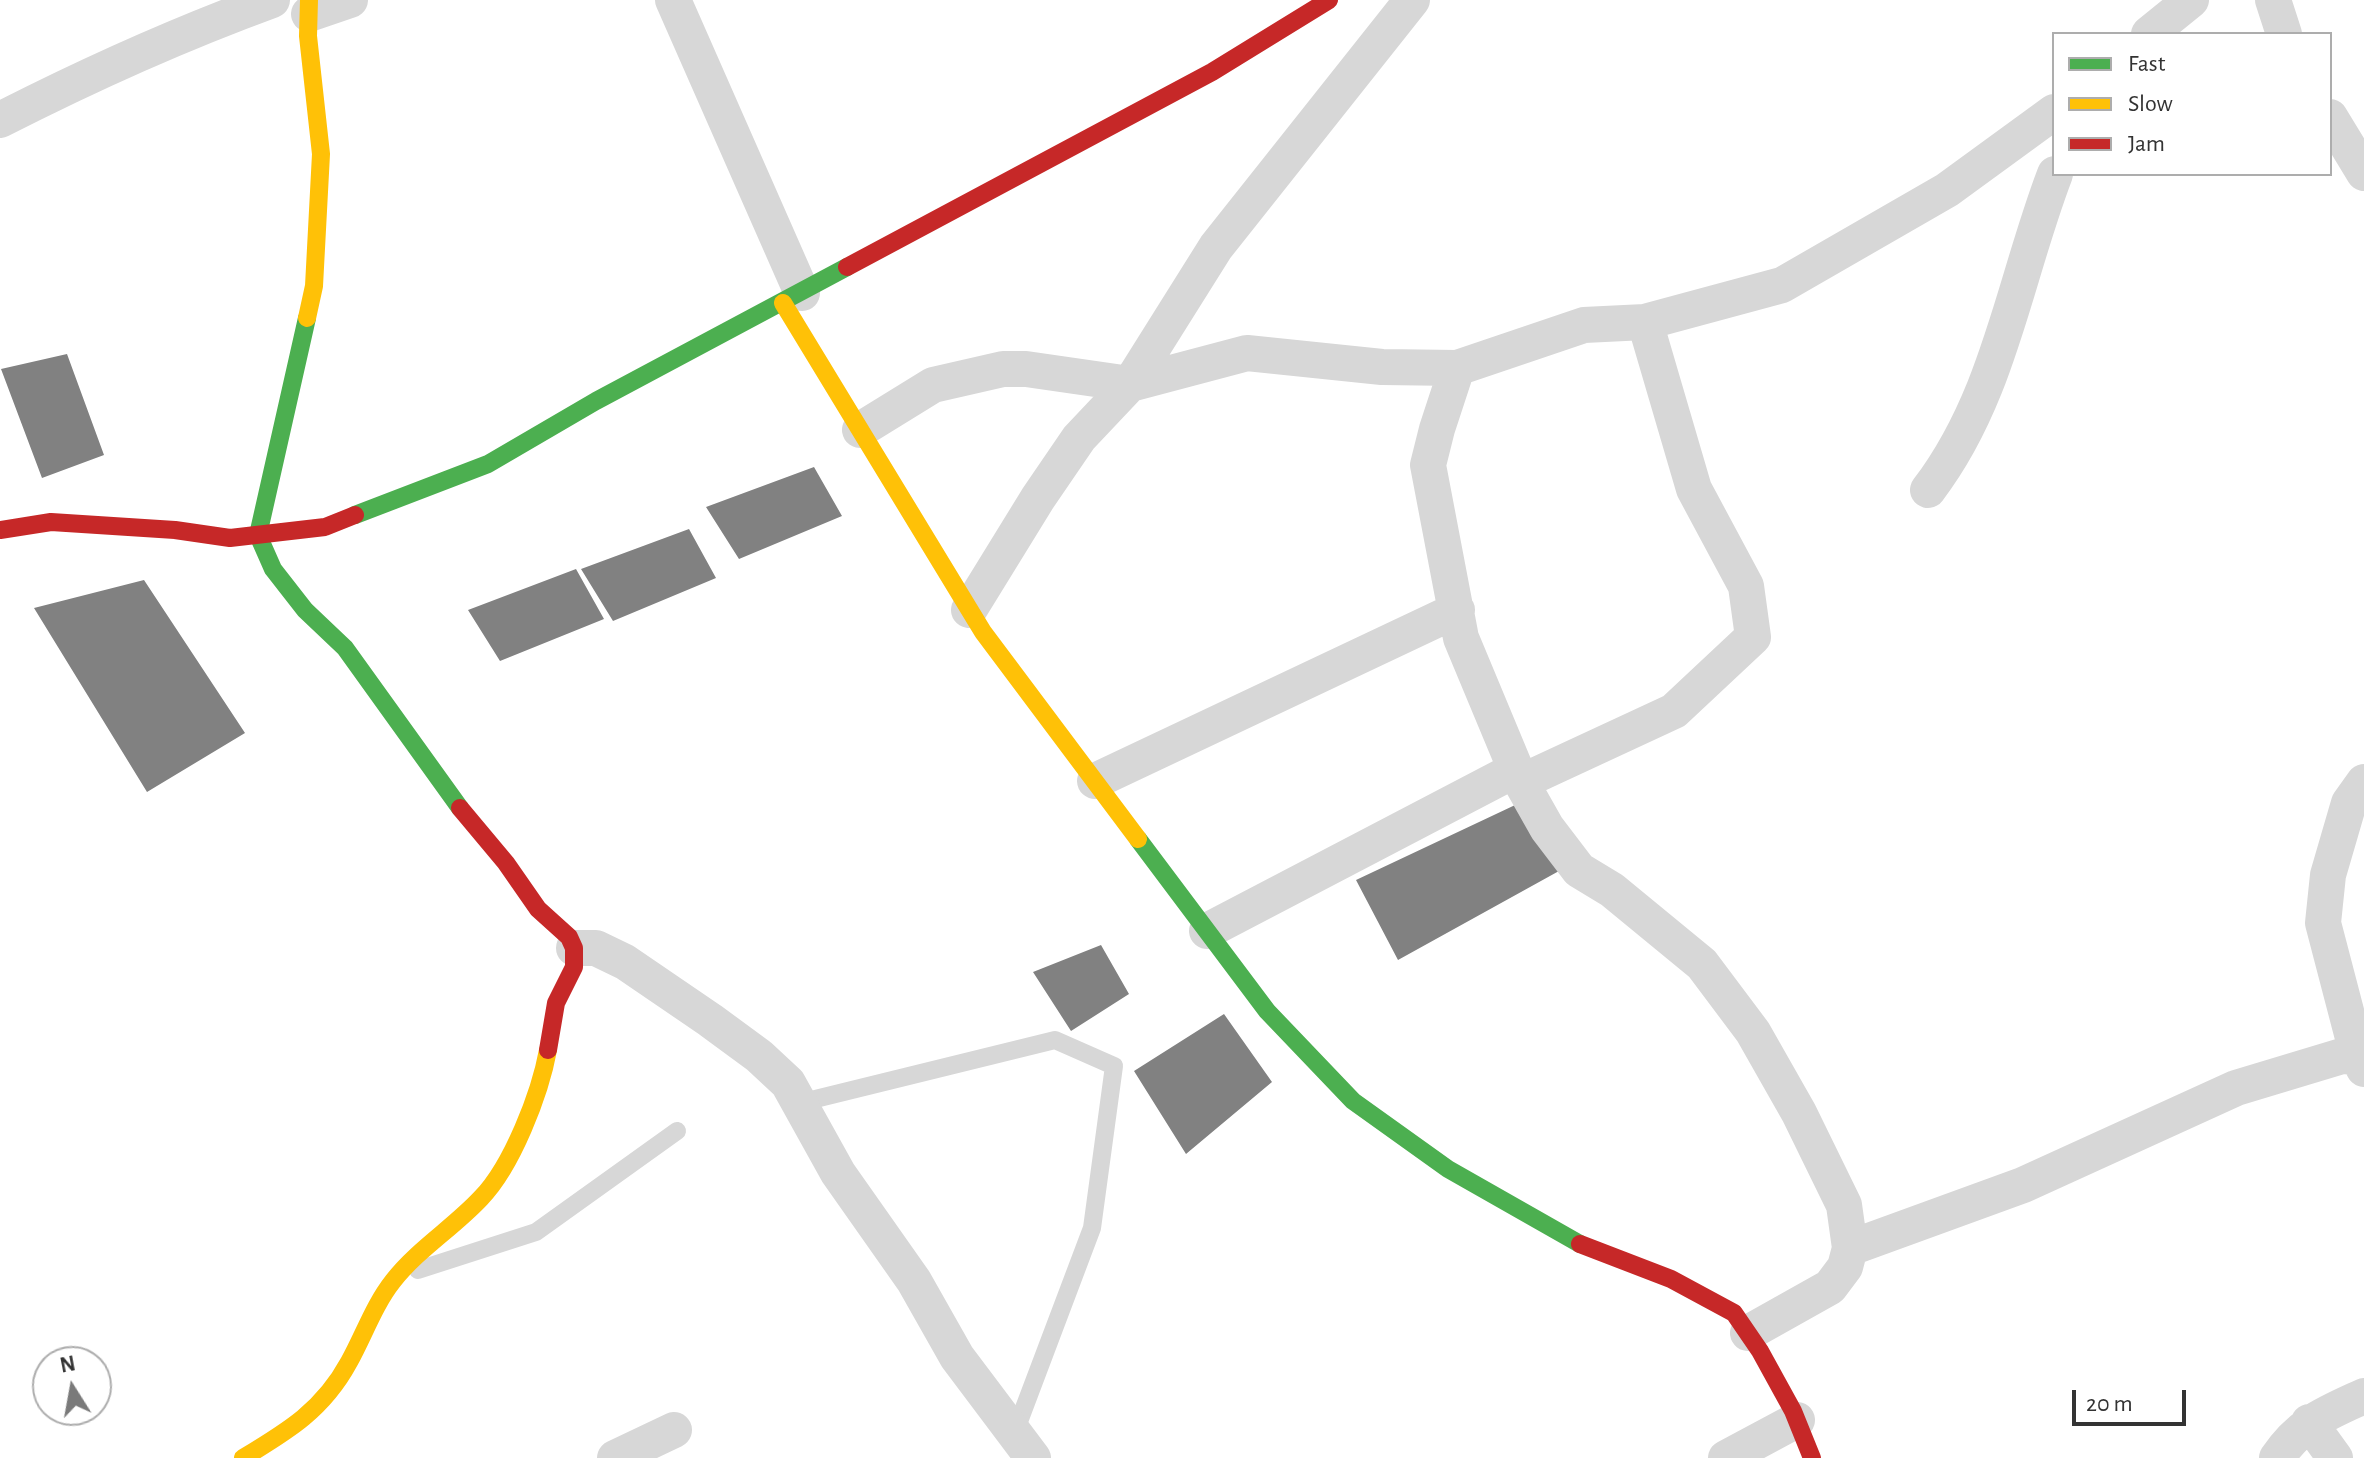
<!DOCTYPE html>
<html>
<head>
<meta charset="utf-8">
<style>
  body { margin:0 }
  #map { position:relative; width:2364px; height:1458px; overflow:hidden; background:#fff; font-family:"Alegreya Sans",sans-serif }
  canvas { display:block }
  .legend { position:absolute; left:2052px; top:32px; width:280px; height:144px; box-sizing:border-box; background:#fff; border:2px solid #adadad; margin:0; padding:10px 14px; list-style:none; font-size:24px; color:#333 }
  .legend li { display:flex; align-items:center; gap:16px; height:40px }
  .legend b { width:40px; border:2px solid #adadad }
  .north { position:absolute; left:32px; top:1346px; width:80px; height:80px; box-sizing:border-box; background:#fff; border:2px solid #adadad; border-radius:50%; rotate:349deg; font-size:22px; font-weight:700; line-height:32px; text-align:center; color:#333 }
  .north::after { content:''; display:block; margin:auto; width:28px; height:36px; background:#7a7a7a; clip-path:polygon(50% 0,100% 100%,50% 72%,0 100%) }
  .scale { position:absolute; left:2072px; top:1390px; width:114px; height:36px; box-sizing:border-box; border:4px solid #333; border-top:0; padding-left:10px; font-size:24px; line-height:28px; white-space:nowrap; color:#333; -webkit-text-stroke:6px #fff; paint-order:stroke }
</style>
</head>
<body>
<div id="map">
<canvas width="2364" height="1458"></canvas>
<ul class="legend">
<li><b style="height:10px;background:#4caf50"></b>Fast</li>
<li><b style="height:10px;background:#ffc107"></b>Slow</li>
<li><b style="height:10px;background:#c62828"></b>Jam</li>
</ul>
<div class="north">N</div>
<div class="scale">20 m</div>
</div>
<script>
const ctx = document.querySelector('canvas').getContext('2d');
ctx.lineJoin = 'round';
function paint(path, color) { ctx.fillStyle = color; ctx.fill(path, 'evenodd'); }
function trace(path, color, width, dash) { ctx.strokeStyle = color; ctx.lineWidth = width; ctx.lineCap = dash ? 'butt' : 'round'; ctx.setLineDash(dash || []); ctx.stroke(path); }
paint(new Path2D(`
  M 67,354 L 104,455 L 42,478 L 1,369 Z
  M 814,467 L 842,516 L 739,559 L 706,507 Z
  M 689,529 L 716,578 L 613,621 L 581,569 Z
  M 576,569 L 604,619 L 500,661 L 468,610 Z
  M 144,580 L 245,733 L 147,792 L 34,608 Z
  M 1530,798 L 1559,871 L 1398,960 L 1356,880 Z
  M 1101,945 L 1129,994 L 1071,1031 L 1033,972 Z
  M 1224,1014 L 1272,1082 L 1186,1154 L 1134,1071 Z`), '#818181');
trace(new Path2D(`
  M 799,1103 L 1055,1040 L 1114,1066 L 1092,1228 L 1015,1432
  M 418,1270 L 536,1232 L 677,1131`), '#d7d7d7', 18);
trace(new Path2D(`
  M 673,0 L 802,293
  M 2273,0 L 2284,34
  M 309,14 L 350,0
  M 2149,34 L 2191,0
  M 2330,117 L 2364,173
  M 0,120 C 88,75 179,34 272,0
  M 1457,368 L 1437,429 L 1428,465 L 1461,638 L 1521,782 L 1547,828 L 1579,870 L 1612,890 L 1702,964 L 1753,1032 L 1799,1113 L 1844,1205 L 1850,1248 L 1845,1267 L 1830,1287 L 1748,1333
  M 860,430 L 933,385 L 1003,369 L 1026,369 L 1130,384 L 1247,353 L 1382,367 L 1457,368 L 1584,325 L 1645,322 L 1782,285 L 1947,190 L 2054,112
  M 1928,490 C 1999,397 2014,281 2055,174
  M 969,610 L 1038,498 L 1079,438 L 1130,384 L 1216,247 L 1412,0
  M 1095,781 L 1457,610
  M 1521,782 L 1674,711 L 1753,637 L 1746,586 L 1694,489 L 1645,322
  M 2364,782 L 2349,803 L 2328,875 L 2323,923 L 2358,1057 L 2364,1069
  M 1207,931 L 1515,770
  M 574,948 L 596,948 L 625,962 L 710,1020 L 759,1056 L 788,1083 L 838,1173 L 914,1281 L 957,1357 L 1033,1458
  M 1850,1248 L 2023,1185 L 2236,1088 L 2342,1056 L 2358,1057
  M 2309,1422 L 2335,1458
  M 615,1458 L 674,1430
  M 1726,1458 L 1797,1420
  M 2277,1458 C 2300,1423 2327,1413 2364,1396`), '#d7d7d7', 36);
trace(new Path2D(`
  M 307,318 L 258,535 L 273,569 L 305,610 L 345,648 L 460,808
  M 355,515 L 488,464 L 596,401 L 847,267
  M 1138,839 L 1267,1011 L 1353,1101 L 1448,1169 L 1580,1244`), '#4caf50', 18);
trace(new Path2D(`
  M 783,303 L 983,632 L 1138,839
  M 307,318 L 314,286 L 321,154 L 308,36 L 309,0
  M 243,1458 C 288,1431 323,1410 349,1362 C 364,1335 374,1305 393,1281 C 418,1249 453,1228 481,1198 C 512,1166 540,1094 548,1050`), '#ffc107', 18);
trace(new Path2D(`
  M 847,267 L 1212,72 L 1329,0
  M 0,530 L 51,522 L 175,530 L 230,538 L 325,527 L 355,515
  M 460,808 L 506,863 L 538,909 L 569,937 L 574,948 L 574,967 L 556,1003 L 548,1050
  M 1580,1244 L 1671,1279 L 1734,1313 L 1760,1351 L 1793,1411 L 1812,1458`), '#c62828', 18);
</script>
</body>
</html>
